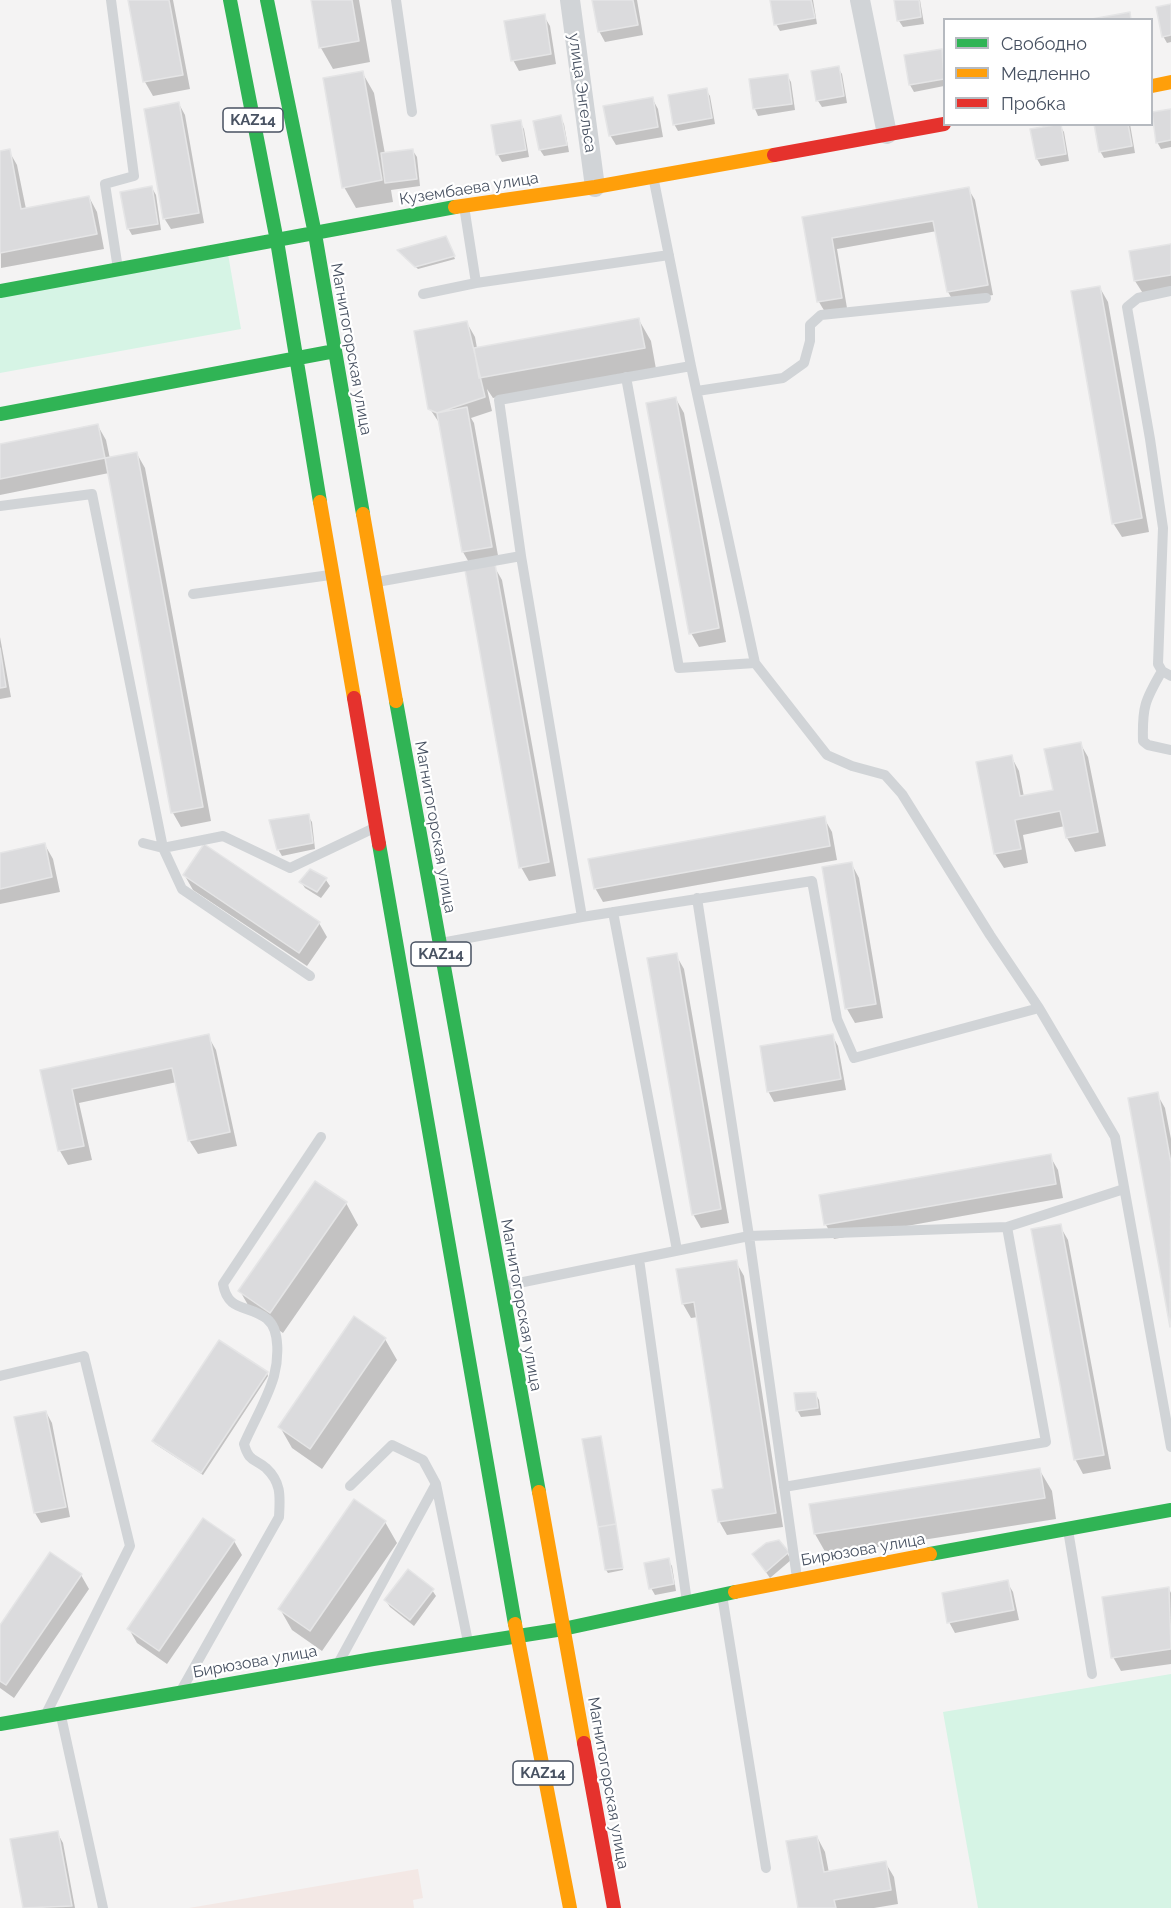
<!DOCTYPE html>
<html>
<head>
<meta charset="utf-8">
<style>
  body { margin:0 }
  #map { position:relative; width:1171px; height:1908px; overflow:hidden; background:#f4f3f3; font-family:Raleway,sans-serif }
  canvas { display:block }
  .legend { position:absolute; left:943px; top:18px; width:210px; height:108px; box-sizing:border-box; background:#fff; border:2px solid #b6bac0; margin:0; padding:8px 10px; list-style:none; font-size:18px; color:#485262 }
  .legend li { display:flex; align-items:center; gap:12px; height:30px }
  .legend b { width:30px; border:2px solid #b6bac0 }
</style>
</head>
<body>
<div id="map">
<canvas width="1171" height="1908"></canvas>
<ul class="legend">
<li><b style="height:8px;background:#30b455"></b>Свободно</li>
<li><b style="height:8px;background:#ff9f0a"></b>Медленно</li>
<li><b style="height:8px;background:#e5322d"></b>Пробка</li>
</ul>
</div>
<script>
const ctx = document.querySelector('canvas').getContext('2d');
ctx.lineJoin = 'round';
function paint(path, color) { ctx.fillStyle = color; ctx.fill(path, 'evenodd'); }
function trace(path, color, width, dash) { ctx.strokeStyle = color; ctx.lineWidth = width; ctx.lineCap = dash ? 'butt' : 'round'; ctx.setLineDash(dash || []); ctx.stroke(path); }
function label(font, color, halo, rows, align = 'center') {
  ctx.font = font + ' Raleway,sans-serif'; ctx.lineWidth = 4.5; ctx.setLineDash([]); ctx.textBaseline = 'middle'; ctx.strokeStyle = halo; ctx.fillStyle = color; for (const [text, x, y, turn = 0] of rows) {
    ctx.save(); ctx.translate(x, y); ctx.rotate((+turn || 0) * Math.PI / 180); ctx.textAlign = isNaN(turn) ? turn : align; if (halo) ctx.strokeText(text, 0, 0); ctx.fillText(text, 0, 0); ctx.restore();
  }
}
paint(new Path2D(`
  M 418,1869 L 423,1898 L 413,1900 L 414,1908 L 189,1908 Z`), '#f3e8e5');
paint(new Path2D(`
  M 228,254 L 241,329 L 0,373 L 0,293 Z
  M 1171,1674 L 1171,1908 L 978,1908 L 943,1712 Z`), '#d6f4e5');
paint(new Path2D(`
  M 130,0 L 173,0 L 190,89 L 153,96 L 145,82 Z
  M 312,0 L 359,0 L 370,62 L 333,69 L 321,48 Z
  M 594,0 L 637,0 L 643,35 L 605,42 L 599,31 Z
  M 772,0 L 813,0 L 817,24 L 780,31 L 776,24 Z
  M 895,0 L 920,0 L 924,24 L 903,27 L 899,21 Z
  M 1171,5 L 1171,42 L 1167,43 L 1163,36 Z
  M 544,16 L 550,26 L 556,64 L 519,71 L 513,60 Z
  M 941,51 L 944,56 L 944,86 L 914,92 L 910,85 L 906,57 Z
  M 838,68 L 842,74 L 847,103 L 822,107 L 818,101 Z
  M 362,72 L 374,93 L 385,154 L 413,151 L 417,157 L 420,186 L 391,190 L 393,202 L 356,208 L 344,187 Z
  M 787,75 L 791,82 L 795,110 L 758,116 L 755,109 L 751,81 Z
  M 706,90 L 710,96 L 715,124 L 678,131 L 674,124 Z
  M 652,98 L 658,109 L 663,137 L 616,145 L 610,135 Z
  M 179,104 L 185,115 L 204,223 L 171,229 L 164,218 Z
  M 1171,110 L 1171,147 L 1161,149 L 1157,142 L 1152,114 Z
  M 560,117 L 564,124 L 569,152 L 544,156 L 540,150 Z
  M 520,122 L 524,129 L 529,157 L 502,162 L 498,155 L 493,127 Z
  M 1095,124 L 1130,124 L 1135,153 L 1104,158 L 1100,151 Z
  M 1060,126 L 1064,132 L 1069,161 L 1041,166 L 1037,159 L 1032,131 Z
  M 9,151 L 17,165 L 26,209 L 89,197 L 97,212 L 104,249 L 1,268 L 0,152 Z
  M 152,188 L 156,195 L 161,230 L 132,235 L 128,228 Z
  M 969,190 L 975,200 L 993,295 L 954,302 L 948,292 L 937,231 L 837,249 L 847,308 L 825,312 L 819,302 L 804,219 Z
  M 447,241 L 455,259 L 418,269 L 400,253 Z
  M 1171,245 L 1171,290 L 1144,295 L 1135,281 L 1130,253 Z
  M 1100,288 L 1108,302 L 1149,532 L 1122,537 L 1113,523 Z
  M 639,320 L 651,341 L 656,369 L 493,398 L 487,389 L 492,411 L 471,418 L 474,423 L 499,561 L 471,566 L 463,552 L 440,424 L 430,409 L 467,323 L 475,337 L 477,348 Z
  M 676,399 L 684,413 L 726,642 L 699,647 L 691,633 Z
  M 98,426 L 106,440 L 110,459 L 137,454 L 145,468 L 211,821 L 181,827 L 173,813 L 109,473 L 0,495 L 0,445 Z
  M 494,566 L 502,580 L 556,876 L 529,881 L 521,867 Z
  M 0,637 L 11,697 L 0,699 Z
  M 1080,743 L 1088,757 L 1106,846 L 1075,852 L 1067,838 L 1065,826 L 1023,835 L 1028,863 L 1004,868 L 995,854 L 1011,756 L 1019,771 L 1024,797 L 1054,791 Z
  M 308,816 L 312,822 L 315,849 L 282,856 L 278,849 Z
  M 824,818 L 832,832 L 837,860 L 603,902 L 595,888 Z
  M 45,845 L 53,859 L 60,892 L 0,904 L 0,855 Z
  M 851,863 L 859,878 L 883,1018 L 855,1023 L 847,1009 Z
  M 185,876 L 319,923 L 327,937 L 307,966 L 193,890 Z
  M 326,880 L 330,886 L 321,898 L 305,888 L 301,882 Z
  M 676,955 L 684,969 L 729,1223 L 701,1228 L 693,1214 Z
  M 832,1035 L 838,1046 L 846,1090 L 774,1102 L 768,1091 Z
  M 208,1036 L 216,1050 L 237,1146 L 198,1154 L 189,1140 L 177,1082 L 79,1103 L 92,1160 L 68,1165 L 60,1151 L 42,1072 Z
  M 1157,1094 L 1165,1108 L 1171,1139 L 1171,1322 L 1130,1099 Z
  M 1050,1156 L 1058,1170 L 1063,1198 L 834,1239 L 826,1225 L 821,1197 Z
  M 346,1203 L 358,1225 L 283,1333 L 252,1312 L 240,1291 Z
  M 1060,1226 L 1068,1240 L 1111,1469 L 1083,1474 L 1075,1459 Z
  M 736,1262 L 744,1276 L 783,1527 L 727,1535 L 719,1521 L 725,1489 L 698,1317 L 691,1318 L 683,1304 Z
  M 385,1339 L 397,1360 L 322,1469 L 292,1448 L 280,1427 Z
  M 267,1373 L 268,1376 L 203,1475 L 155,1444 L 153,1441 Z
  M 815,1393 L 819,1400 L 821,1415 L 801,1417 L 797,1410 Z
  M 46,1412 L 52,1423 L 70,1517 L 41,1523 L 35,1513 Z
  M 584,1441 L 601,1441 L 623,1570 L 608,1573 L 606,1570 Z
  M 1039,1469 L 1052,1491 L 1056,1519 L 827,1555 L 815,1534 Z
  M 204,1520 L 234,1541 L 242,1555 L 167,1664 L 137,1643 L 129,1629 Z
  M 385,1522 L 397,1543 L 322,1651 L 292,1630 L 280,1609 Z
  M 787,1553 L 791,1560 L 770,1578 L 754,1555 Z
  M 668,1560 L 672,1566 L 676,1591 L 655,1595 L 651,1588 Z
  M 81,1575 L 89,1589 L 14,1698 L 0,1688 L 0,1627 Z
  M 1007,1582 L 1013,1592 L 1019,1620 L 955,1633 L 949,1622 Z
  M 1169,1589 L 1171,1593 L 1171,1664 L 1121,1671 L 1113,1657 Z
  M 432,1590 L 436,1596 L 414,1626 L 390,1607 L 386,1601 Z
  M 57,1832 L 63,1843 L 75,1908 L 24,1908 L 12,1840 Z
  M 817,1837 L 825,1852 L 829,1873 L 885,1862 L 894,1877 L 898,1904 L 874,1908 L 799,1908 Z`), '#0003');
const building = new Path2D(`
  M 128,0 L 169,0 L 183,75 L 143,82 Z
  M 311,0 L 352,0 L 359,41 L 319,48 Z
  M 592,0 L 633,0 L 638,25 L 598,32 Z
  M 770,0 L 811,0 L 815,18 L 774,25 Z
  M 894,0 L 919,0 L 921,17 L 897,21 Z
  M 1171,4 L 1171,35 L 1162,37 L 1156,7 Z
  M 1130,12 L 1131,20 L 1092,20 L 1092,19 Z
  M 545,14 L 551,54 L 511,61 L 504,21 Z
  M 942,49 L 944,79 L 909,85 L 904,55 Z
  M 839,66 L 844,96 L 816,101 L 811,71 Z
  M 363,71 L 382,180 L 342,188 L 323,78 Z
  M 788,74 L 792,104 L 753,109 L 749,79 Z
  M 707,88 L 712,118 L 673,125 L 668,95 Z
  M 653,97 L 658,127 L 609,136 L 603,106 Z
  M 179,102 L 199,213 L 163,219 L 144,109 Z
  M 1171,109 L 1171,140 L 1156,143 L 1152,112 Z
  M 561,115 L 567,145 L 539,150 L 533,121 Z
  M 521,120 L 526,150 L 496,155 L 491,125 Z
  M 1061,124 L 1066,154 L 1036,159 L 1030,129 Z
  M 1094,124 L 1128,124 L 1132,146 L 1099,152 Z
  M 10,149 L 21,209 L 89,196 L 97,234 L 0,253 L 0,151 Z
  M 413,149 L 417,179 L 385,183 L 381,153 Z
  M 152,186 L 158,224 L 127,229 L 120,192 Z
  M 969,187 L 988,285 L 947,292 L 933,221 L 832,238 L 842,298 L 817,302 L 802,217 Z
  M 446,236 L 455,256 L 415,267 L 397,250 Z
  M 1171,244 L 1171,275 L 1134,281 L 1129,251 Z
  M 1100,286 L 1142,518 L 1112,524 L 1071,291 Z
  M 639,318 L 645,348 L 479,378 L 474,348 Z
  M 467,321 L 485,397 L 437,413 L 428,409 L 414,331 Z
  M 676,397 L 719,628 L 689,634 L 646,403 Z
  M 467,407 L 492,547 L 462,552 L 437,413 Z
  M 98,424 L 105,458 L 0,479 L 0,444 Z
  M 137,452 L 203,807 L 171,813 L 105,458 Z
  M 495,564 L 549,862 L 519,868 L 465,570 Z
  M 0,648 L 6,687 L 0,688 Z
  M 1081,742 L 1098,832 L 1066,838 L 1060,811 L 1015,820 L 1021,849 L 994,854 L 976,762 L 1012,755 L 1020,796 L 1053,790 L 1044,749 Z
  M 309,814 L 313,843 L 277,850 L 269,820 Z
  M 825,816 L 830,846 L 594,889 L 588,859 Z
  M 45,843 L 52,877 L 0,889 L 0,853 Z
  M 204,844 L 320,922 L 299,953 L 183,875 Z
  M 852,862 L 876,1004 L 845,1009 L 822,867 Z
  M 310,869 L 327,878 L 317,892 L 299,882 Z
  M 677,953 L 721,1209 L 692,1215 L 647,958 Z
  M 209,1034 L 230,1132 L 188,1141 L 172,1068 L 72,1089 L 84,1146 L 58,1151 L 40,1070 Z
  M 833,1034 L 841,1079 L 767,1092 L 760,1046 Z
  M 1158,1092 L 1171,1163 L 1170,1327 L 1128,1098 Z
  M 1051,1154 L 1056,1184 L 824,1225 L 819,1195 Z
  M 315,1181 L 347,1202 L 270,1313 L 238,1291 Z
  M 1061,1224 L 1104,1455 L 1074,1460 L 1031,1229 Z
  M 737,1260 L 776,1513 L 718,1522 L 712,1490 L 723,1488 L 694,1302 L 682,1304 L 676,1269 Z
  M 354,1316 L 386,1338 L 310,1449 L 278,1427 Z
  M 219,1340 L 268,1372 L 201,1473 L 152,1441 Z
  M 816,1392 L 818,1408 L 796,1411 L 794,1393 Z
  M 46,1411 L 66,1507 L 34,1513 L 14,1417 Z
  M 601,1436 L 616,1524 L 598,1527 L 582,1439 Z
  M 1040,1468 L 1045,1498 L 814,1534 L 809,1504 Z
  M 354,1499 L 386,1521 L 310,1631 L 278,1609 Z
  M 203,1518 L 235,1540 L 159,1651 L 127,1629 Z
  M 616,1524 L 623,1568 L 605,1570 L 598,1527 Z
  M 779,1540 L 789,1552 L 766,1572 L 752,1554 L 766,1543 Z
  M 50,1552 L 82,1574 L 6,1685 L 0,1681 L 0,1625 Z
  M 669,1558 L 674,1584 L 649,1589 L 644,1563 Z
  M 408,1569 L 434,1589 L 410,1620 L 384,1600 Z
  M 1008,1580 L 1014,1610 L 947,1623 L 942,1593 Z
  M 1169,1587 L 1171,1649 L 1111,1658 L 1102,1597 Z
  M 58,1831 L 72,1906 L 23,1908 L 10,1839 Z
  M 817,1836 L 824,1872 L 886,1861 L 891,1890 L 834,1900 L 836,1908 L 798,1908 L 786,1841 Z`);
paint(building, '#dbdbdd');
trace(building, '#e5e5e6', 1.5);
trace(new Path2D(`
  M 111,0 L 134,176 L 105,184 L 118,269
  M 396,0 L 412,112
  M 464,206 L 476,283
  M 1171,291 L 1138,298 L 1127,307 L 1150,439 L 1163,528 L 1158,664 L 1162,671 L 1171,676
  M 423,294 L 476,283 L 669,255
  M 691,366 L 499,400 L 521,556 L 582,917 L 812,881 L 837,1019 L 854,1058 L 1039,1008 L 990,935 L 902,794 L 885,775 L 852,766 L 827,755 L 755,663
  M 626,377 L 679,668 L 755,663 L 691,366 L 653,176
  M 697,391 L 783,378 L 804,363 L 810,341 L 810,325 L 821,315 L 986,298
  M 0,506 L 92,494 L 163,848 L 223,836 L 290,868 L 372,829
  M 377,582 L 521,556
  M 193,594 L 330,575
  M 1162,671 C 1145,700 1142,707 1143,741 L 1148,745 L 1171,750
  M 143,843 L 163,848 L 182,889 L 310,976
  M 697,898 L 749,1236 L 797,1578
  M 613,912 L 677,1250
  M 441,943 L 582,917
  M 1039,1008 L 1115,1137 L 1171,1447
  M 1007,1227 L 1124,1189
  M 639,1259 L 687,1602
  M 504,1286 L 749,1236 L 1007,1227 L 1046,1442 L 784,1487
  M 0,1376 L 84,1356 L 130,1546 L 47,1712
  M 436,1484 L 468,1642
  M 1068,1530 L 1092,1674
  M 722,1595 L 766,1868
  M 339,1662 L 436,1484 L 423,1460 L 392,1445 L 350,1486
  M 182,1689 L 279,1517 C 280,1497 282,1483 266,1468 C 254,1458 249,1462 244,1444 C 253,1423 268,1398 274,1376 C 278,1361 281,1330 267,1319 C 249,1304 228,1313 223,1284 L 321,1137
  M 61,1716 L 103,1908`), '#d1d4d7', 10);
trace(new Path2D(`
  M 570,0 L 595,187
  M 860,0 L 887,134`), '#d1d4d7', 20);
trace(new Path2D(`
  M 230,0 L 277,241 L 320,502
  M 267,0 L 315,234 L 363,514
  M 0,291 L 455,207
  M 0,414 L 335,351
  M 396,701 L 539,1492
  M 379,844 L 515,1624
  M 930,1554 L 1171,1510
  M 0,1724 L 373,1659 L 563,1629 L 735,1592`), '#30b455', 14);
trace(new Path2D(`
  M 1152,86 L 1171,82
  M 455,207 L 595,187 L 774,155
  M 320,502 L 354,698
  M 363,514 L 396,701
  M 539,1492 L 584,1743
  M 735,1592 L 930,1554
  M 515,1624 L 570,1908`), '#ff9f0a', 14);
trace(new Path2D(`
  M 774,155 L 944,124
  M 354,698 L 379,844
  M 584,1743 L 614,1908`), '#e5322d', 14);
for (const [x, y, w] of [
  [253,120,60],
  [441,954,60],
  [543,1773,60]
]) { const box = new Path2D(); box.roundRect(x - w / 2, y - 12, w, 24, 4.5); ctx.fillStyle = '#fff'; ctx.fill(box); trace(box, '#485262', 1.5); }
label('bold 15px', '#485262', null, [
  ["KAZ14",253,120],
  ["KAZ14",441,954],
  ["KAZ14",543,1773]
]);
label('16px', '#485262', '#fff', [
  ["улица Энгельса",582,93,82],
  ["Кузембаева улица",469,189,-9],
  ["Магнитогорская улица",351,349,80],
  ["Магнитогорская улица",435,827,80],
  ["Магнитогорская улица",521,1305,80],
  ["Бирюзова улица",863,1550,-10],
  ["Бирюзова улица",255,1662,-10],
  ["Магнитогорская улица",608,1783,80]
]);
</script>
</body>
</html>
